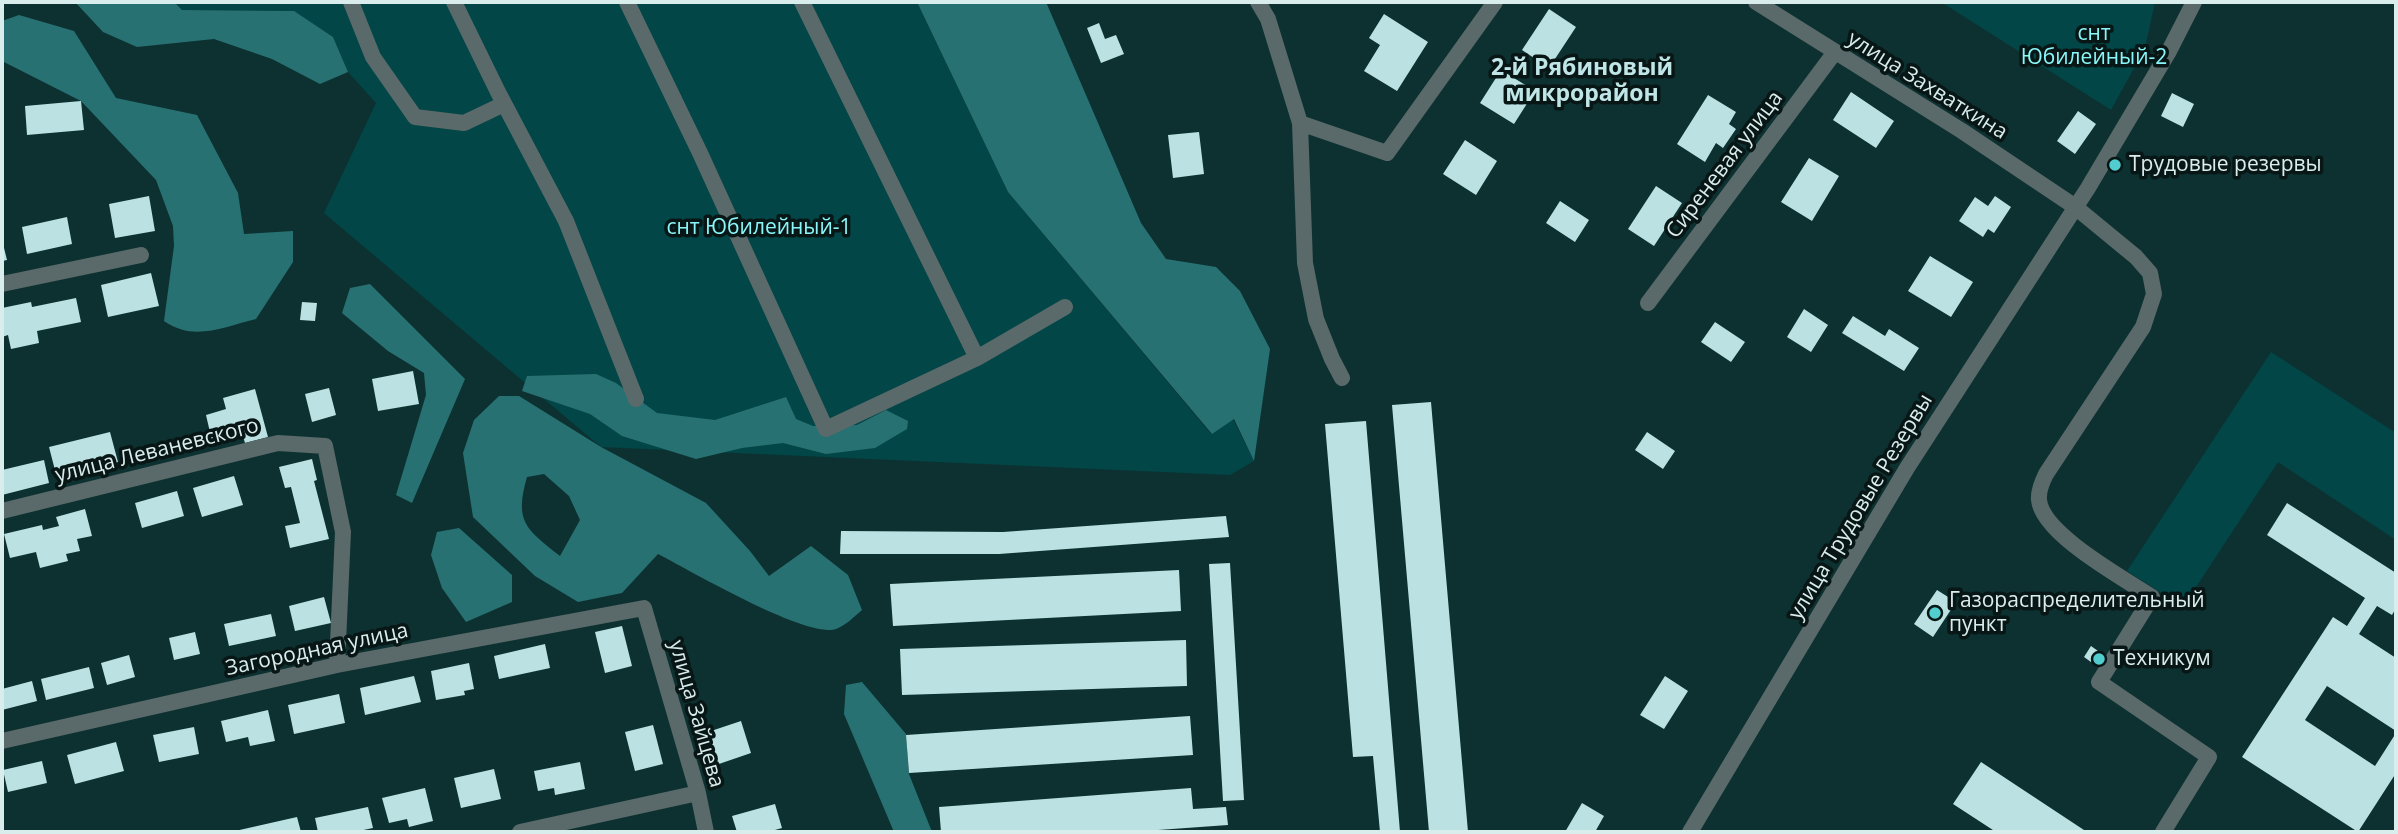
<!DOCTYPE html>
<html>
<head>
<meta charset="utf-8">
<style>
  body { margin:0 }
  #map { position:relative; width:2398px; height:834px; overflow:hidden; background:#0d3131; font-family:"Open Sans",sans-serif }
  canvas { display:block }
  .frame { position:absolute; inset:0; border:4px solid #daeded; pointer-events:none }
</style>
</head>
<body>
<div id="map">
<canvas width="2398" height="834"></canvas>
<div class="frame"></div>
</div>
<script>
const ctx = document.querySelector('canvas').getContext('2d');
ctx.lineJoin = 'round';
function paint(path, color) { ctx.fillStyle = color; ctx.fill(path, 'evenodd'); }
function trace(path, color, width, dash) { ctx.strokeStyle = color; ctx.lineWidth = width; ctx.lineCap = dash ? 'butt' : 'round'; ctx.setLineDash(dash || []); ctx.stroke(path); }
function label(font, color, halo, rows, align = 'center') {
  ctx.font = font + ' "Open Sans",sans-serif'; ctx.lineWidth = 7; ctx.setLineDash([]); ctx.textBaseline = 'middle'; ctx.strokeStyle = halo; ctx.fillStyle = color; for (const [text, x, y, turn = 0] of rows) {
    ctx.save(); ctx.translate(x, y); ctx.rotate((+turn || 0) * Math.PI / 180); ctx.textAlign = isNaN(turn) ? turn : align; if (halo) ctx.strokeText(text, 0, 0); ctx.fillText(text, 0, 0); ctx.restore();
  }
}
paint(new Path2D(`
  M 174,2 L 917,2 L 1008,192 L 1211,434 L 1233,419 L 1254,461 L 1230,475 L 601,447 L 324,213 L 376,103 L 348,72 L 333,37 L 293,11 L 182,10 Z
  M 1941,2 L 2155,2 L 2145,48 L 2111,110 Z
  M 2271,352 L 2396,433 L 2396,540 L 2278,462 L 2183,607 L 2127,571 Z`), '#024647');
paint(new Path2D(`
  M 75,2 L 174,2 L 182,10 L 294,11 L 333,37 L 348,72 L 320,84 L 272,59 L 214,39 L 137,47 L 103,32 Z
  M 917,2 L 1046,2 L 1141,223 L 1166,259 L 1216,267 L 1240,291 L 1270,349 L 1254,461 L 1234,419 L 1212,434 L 1008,192 Z
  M 19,15 L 74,31 L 116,98 L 197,115 L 238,193 L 244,234 L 293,231 L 293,262 L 256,319 C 223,327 194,342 164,321 L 174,246 L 173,226 L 156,180 L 81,101 L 2,61 L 2,21 Z
  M 370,284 L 465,379 L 412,503 L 396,495 L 426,395 L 424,373 L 388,351 L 342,313 L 350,288 Z
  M 596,374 L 616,383 L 657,413 L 715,420 L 786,397 L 796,419 L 813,426 L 857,425 L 886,410 L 908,421 L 907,429 L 875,448 L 826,454 L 783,443 L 742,448 L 696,459 L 622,436 L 590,414 L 522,391 L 527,376 Z
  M 499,396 L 519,396 L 601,447 L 706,503 L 750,551 L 769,576 L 811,546 L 848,575 L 862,610 C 855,616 845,626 836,629 C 807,639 689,570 658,554 L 622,593 L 578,602 L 535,576 L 473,517 L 463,453 L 474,420 ZM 544,474 L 569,496 L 580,520 L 560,556 C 526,529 514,522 527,477 Z
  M 459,528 L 512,575 L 512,602 L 466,622 L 442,588 L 431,555 L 437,532 Z
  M 862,682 L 906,734 L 909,774 L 932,832 L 894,832 L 844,714 L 846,685 Z`), '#287173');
paint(new Path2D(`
  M 1549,9 L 1576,27 L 1549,68 L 1522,50 Z
  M 1384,14 L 1428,42 L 1397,91 L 1364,71 L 1380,45 L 1369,38 Z
  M 1099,23 L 1105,39 L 1116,35 L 1124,54 L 1101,63 L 1087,28 Z
  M 1501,70 L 1535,91 L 1514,124 L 1480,103 Z
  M 1851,92 L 1894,121 L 1876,148 L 1833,120 Z
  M 2172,93 L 2194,104 L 2183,127 L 2161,116 Z
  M 1708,95 L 1736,112 L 1729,124 L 1736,129 L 1723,148 L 1716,143 L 1705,162 L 1677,144 Z
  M 81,101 L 84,130 L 27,135 L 25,106 Z
  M 2078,111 L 2096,124 L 2075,154 L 2057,141 Z
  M 1199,132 L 1204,174 L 1173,178 L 1168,135 Z
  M 1465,140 L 1497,161 L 1476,195 L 1443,174 Z
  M 1809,158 L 1839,176 L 1812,221 L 1781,202 Z
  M 1656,186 L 1682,203 L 1654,246 L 1628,229 Z
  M 149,196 L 155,231 L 115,238 L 109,204 Z
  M 1995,196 L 2011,207 L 1994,233 L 1988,229 L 1983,237 L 1959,221 L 1975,197 L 1988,206 Z
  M 1560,201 L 1589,220 L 1575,242 L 1546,223 Z
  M 67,217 L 72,244 L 27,254 L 22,227 Z
  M 2,240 L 7,260 L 2,261 Z
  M 1930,256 L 1973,282 L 1951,317 L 1908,291 Z
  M 151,273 L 159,306 L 108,317 L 101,285 Z
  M 76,298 L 81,322 L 37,331 L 39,343 L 11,349 L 8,335 L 2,337 L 2,308 L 31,302 L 32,307 Z
  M 302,302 L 317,303 L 315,321 L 300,320 Z
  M 1804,309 L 1828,325 L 1811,352 L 1787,337 Z
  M 1853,316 L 1885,336 L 1889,329 L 1919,348 L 1904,371 L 1842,333 Z
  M 1715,322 L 1745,342 L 1731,362 L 1701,342 Z
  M 413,371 L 419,404 L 378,411 L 372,379 Z
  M 329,388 L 336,415 L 312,422 L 305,394 Z
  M 255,389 L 268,437 L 245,443 L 242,433 L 212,441 L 206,415 L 226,409 L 223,398 Z
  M 1431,402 L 1468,832 L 1429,832 L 1392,405 Z
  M 1366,421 L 1400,832 L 1380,832 L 1373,756 L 1353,757 L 1325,424 Z
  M 110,432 L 118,462 L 57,478 L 49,447 Z
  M 1647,432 L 1675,451 L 1663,469 L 1635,450 Z
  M 312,459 L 317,480 L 314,481 L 329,539 L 290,548 L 285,526 L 300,523 L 291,487 L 285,488 L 279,467 Z
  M 44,460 L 49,483 L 2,495 L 2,470 Z
  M 234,476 L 243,505 L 202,517 L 193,488 Z
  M 177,491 L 184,516 L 142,528 L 135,503 Z
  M 2287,503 L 2396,573 L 2396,608 L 2392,615 L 2377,606 L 2359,634 L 2396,658 L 2396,731 L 2327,686 L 2305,720 L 2375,766 L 2396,733 L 2396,773 L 2358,832 L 2242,757 L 2333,617 L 2347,626 L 2365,598 L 2267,535 Z
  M 85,509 L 92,536 L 77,539 L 80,551 L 66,554 L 68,561 L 40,568 L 36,552 L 10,558 L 4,534 L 42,525 L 43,530 L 59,526 L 56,517 Z
  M 1226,516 L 1229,537 L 999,554 L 840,554 L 841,531 L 1003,532 Z
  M 1230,563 L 1244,800 L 1223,801 L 1209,564 Z
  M 1179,570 L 1181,611 L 893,626 L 890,584 Z
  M 1937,590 L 1956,602 L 1933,637 L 1914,624 Z
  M 324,597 L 331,623 L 295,631 L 289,606 Z
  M 271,614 L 276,636 L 229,646 L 224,624 Z
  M 622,626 L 632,666 L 605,673 L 595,632 Z
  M 195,632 L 200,654 L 174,660 L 169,638 Z
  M 1186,640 L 1187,686 L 902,695 L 900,649 Z
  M 545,644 L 550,668 L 499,679 L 494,656 Z
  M 2091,646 L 2098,651 L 2091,662 L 2084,657 Z
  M 129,655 L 135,677 L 107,685 L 101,663 Z
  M 469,663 L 474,689 L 464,691 L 465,695 L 436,700 L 431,671 Z
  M 89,667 L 94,688 L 46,700 L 41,679 Z
  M 414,676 L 421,702 L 365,715 L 360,688 Z
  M 1665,676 L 1688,691 L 1664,729 L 1640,715 Z
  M 32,681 L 37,701 L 2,710 L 2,689 Z
  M 339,694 L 345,723 L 294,734 L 288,705 Z
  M 268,710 L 275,741 L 250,746 L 248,737 L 226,742 L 221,721 Z
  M 1190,716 L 1193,755 L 909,773 L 906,735 Z
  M 741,721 L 751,753 L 716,765 L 705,733 Z
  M 653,725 L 663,764 L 635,771 L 625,732 Z
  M 194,727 L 199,754 L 159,762 L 153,735 Z
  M 116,742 L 124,771 L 75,784 L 67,755 Z
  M 42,761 L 47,783 L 8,792 L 3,770 Z
  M 580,762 L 585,789 L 555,795 L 554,788 L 538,791 L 534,771 Z
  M 1981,762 L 2087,832 L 1996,832 L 1953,804 Z
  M 494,769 L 501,799 L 461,808 L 454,778 Z
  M 425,788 L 433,821 L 409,827 L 407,819 L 389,823 L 382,798 Z
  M 1191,788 L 1193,809 L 1226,807 L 1228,825 L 1130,832 L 941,832 L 939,807 Z
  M 1582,803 L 1604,816 L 1595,832 L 1565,832 Z
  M 775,804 L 782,828 L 768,832 L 737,832 L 732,816 Z
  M 368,807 L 373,828 L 354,832 L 318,832 L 315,818 Z
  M 297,817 L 301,832 L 236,832 L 235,831 Z`), '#bbe1e2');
trace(new Path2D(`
  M 351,2 L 373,57 L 415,117 L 464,123 L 504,104
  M 454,2 L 498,92 L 566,221 L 636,399
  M 627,2 L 700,153 L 826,429 L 977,358 L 802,2
  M 1258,2 L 1268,19 L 1300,123 L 1305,263 L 1316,319 L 1332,359 L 1342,378
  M 1756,2 L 1962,131 L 2074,206 L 2136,257 L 2150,273 L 2154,294 L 2143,327 L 2046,474 C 2042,482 2038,491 2039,500 C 2042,534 2125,579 2152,597 L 2099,682 L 2209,757 L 2163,832
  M 1300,123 L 1387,153 L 1495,2
  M 2,284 L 141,255
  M 1648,303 L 1835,52
  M 977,358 L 1065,307
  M 2,511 L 278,443 L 325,446 L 343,532 L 337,665
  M 2,741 L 337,665 L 644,608 L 698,793 L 706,832
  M 520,832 L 698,793
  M 1690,832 L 1907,468 L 2088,188 L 2168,53 L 2194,2`), '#5a6969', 16);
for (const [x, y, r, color] of [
  [2115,165,7,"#52cdcf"],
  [1935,613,7,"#52cdcf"],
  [2099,659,7,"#52cdcf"]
]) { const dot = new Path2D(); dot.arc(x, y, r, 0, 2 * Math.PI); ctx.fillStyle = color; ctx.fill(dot); trace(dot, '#081616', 2.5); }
label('21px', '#89f7f9', '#081616', [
  ["снт",2094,34],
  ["Юбилейный-2",2094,58],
  ["снт Юбилейный-1",759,228]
]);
label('21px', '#daeded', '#081616', [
  ["улица Захваткина",1927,86,32],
  ["Сиреневая улица",1725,165,-53],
  ["улица Леваневского",157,451,-14],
  ["улица Трудовые Резервы",1861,507,-59],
  ["Загородная улица",317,650,-12],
  ["улица Зайцева",696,714,74]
]);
label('21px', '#daeded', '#081616', [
  ["Трудовые резервы",2129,165],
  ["Газораспределительный",1949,601],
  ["пункт",1949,625],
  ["Техникум",2113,659]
], 'left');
label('bold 23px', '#bfe5e6', '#081616', [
  ["2-й Рябиновый",1582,68],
  ["микрорайон",1582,94]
]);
</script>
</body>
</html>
